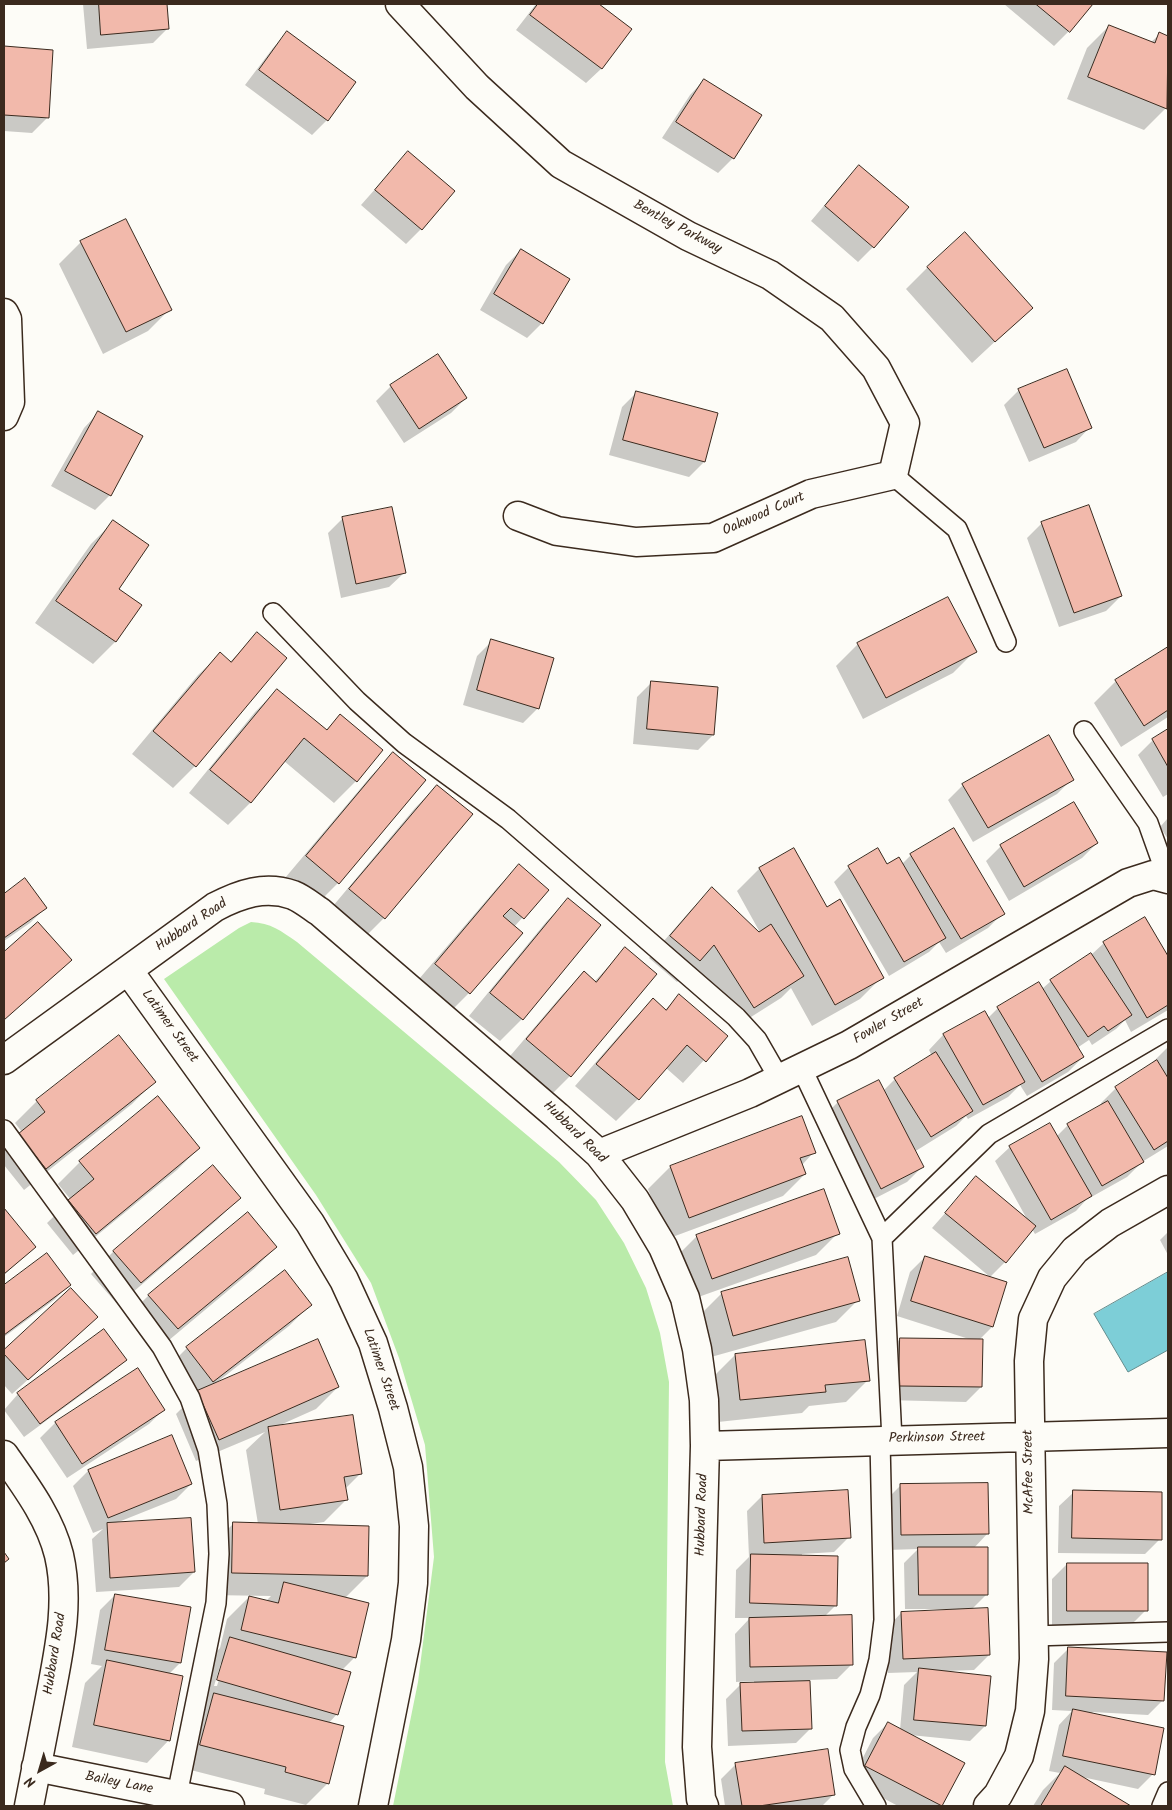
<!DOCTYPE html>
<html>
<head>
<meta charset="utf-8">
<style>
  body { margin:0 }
  #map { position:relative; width:1172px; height:1810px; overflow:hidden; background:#fdfcf7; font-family:Kalam,sans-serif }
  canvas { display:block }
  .frame { position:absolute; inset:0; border:5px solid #3b2a1e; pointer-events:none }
  .north { position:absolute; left:15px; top:1745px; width:50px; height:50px; -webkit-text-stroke:4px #fdfcf7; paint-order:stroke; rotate:219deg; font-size:14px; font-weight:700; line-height:20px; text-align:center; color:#3b2a1e }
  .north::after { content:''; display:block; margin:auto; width:18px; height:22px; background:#3b2a1e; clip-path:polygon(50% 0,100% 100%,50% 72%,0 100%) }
</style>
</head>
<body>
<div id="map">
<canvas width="1172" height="1810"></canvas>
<div class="frame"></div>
<div class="north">N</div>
</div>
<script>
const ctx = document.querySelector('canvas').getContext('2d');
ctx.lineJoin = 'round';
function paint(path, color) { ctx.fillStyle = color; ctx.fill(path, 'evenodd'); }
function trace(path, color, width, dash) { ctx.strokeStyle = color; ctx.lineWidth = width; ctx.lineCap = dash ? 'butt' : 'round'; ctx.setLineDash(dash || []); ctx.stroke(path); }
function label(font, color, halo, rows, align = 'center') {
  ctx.font = font + ' Kalam,sans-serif'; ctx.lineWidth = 4.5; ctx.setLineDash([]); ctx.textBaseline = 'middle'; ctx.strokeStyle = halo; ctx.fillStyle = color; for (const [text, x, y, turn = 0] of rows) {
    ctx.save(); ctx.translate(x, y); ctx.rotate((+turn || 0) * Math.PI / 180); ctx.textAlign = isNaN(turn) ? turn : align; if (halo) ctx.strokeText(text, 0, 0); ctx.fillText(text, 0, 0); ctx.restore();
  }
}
paint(new Path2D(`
  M 251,922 C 271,923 281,931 297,942 L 559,1162 L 596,1200 L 624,1243 L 646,1288 L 660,1333 L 669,1382 L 665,1762 L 673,1806 L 393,1806 L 418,1682 L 434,1557 L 425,1445 L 399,1358 L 371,1283 L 316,1195 L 164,979 L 239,928 Z`), '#baebaa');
const water = new Path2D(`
  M 1168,1272 L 1168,1350 L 1128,1372 L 1094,1314 Z`);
paint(water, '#7dced7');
trace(water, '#638c8d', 1);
paint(new Path2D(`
  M 83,4 L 166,4 L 168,28 L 153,43 L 87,49 Z
  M 536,4 L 597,4 L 630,29 L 601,69 L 586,83 L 516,30 Z
  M 1004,4 L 1092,4 L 1069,31 L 1054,46 Z
  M 1109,26 L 1150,43 L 1160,34 L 1168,37 L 1168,103 L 1166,108 L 1144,130 L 1067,99 L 1087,48 Z
  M 287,33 L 327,120 L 312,135 L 245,85 L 273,48 Z
  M 4,48 L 52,52 L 47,118 L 32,133 L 4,131 Z
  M 704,80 L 733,158 L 718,173 L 662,138 L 690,95 Z
  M 408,152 L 421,229 L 406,244 L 361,205 Z
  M 859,167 L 873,247 L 858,262 L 811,221 L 844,182 Z
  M 81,242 L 170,309 L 148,331 L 103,354 L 59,264 Z
  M 521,250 L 542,323 L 527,338 L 480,310 L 506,265 Z
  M 928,267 L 1031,308 L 972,363 L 906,289 Z
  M 438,356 L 466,398 L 451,413 L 404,443 L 376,401 L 391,386 Z
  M 1019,390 L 1090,427 L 1076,442 L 1029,462 L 1004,405 Z
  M 637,392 L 716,414 L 704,462 L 689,477 L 609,455 L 622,407 Z
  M 98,413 L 110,495 L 95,510 L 51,486 L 84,428 Z
  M 343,518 L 404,573 L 389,587 L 341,598 L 328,533 Z
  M 113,522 L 117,589 L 140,605 L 115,642 L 93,664 L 35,623 L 91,544 Z
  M 1042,523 L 1121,596 L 1106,611 L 1059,627 L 1027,538 Z
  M 257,634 L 286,658 L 195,766 L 173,788 L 132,754 L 198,675 L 220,654 L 230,662 Z
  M 492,641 L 538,708 L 523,723 L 463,705 L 477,656 Z
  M 858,644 L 975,651 L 953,673 L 863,719 L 836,666 Z
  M 1168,648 L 1168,717 L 1121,747 L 1094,703 L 1116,681 Z
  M 652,682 L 713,735 L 698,750 L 633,744 L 637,697 Z
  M 277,690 L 326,730 L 340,716 L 356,781 L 334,803 L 284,761 L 250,803 L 228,825 L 189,793 L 255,712 Z
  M 1168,731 L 1168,794 L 1163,797 L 1138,755 L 1153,740 Z
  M 393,754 L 425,780 L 338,883 L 316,905 L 285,878 L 371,776 Z
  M 1072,779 L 1057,794 L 973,842 L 948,800 L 963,785 Z
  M 437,786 L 471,815 L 384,918 L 362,940 L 328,912 L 415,808 Z
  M 1074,803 L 1097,843 L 1082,858 L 1009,901 L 986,861 L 1001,846 Z
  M 1168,818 L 1168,839 L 1160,827 Z
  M 794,850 L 826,908 L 882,977 L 860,999 L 812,1026 L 791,988 L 781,998 L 732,1029 L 692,967 L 677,982 L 649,958 L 690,911 L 712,889 L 762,936 L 737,891 L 759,869 Z
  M 911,855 L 1003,913 L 988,928 L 946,953 L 939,942 L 929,952 L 889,976 L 834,882 L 849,867 L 902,864 Z
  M 519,866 L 547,890 L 514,927 L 469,993 L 447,1015 L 413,986 L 497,888 Z
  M 25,880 L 45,908 L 30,923 L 4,941 L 4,895 Z
  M 568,900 L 522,1019 L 500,1041 L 469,1016 L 546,922 Z
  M 1145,918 L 1168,958 L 1168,1010 L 1131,1032 L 1125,1020 L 1116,1029 L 1092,1045 L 1089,1040 L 1077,1048 L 1083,1057 L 1068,1072 L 1027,1096 L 1020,1085 L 1008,1097 L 968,1119 L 966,1116 L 956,1126 L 914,1152 L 922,1167 L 907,1182 L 866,1203 L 823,1117 L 838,1102 L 878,1082 L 883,1091 L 895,1079 L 932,1056 L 929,1050 L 943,1035 L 984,1012 L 988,1018 L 998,1008 L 1039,984 L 1042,989 L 1051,981 L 1091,955 L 1104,943 Z
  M 38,924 L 55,975 L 4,1020 L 4,954 Z
  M 625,949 L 655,974 L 570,1076 L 548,1098 L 505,1062 L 562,995 L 584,973 L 594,982 Z
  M 679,996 L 726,1036 L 683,1083 L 666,1068 L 638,1099 L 616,1121 L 575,1086 L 631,1022 L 653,1000 L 665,1010 Z
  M 119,1037 L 154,1082 L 132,1104 L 24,1190 L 4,1165 L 4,1150 L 22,1132 L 15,1123 L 37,1101 Z
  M 1168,1047 L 1168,1146 L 1142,1162 L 1127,1177 L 1086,1200 L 1076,1211 L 1035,1234 L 1032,1229 L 1005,1262 L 990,1277 L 932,1228 L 976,1178 L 1028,1221 L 995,1161 L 1010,1147 L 1057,1136 L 1068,1125 L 1102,1106 L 1101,1103 L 1116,1088 L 1153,1064 L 1152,1063 Z
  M 158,1098 L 199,1148 L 177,1170 L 73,1255 L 47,1223 L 71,1200 L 58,1184 L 80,1162 Z
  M 814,1152 L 802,1165 L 805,1174 L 783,1196 L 667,1239 L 648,1189 L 670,1167 Z
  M 213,1167 L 239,1198 L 217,1220 L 118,1305 L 91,1274 L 113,1252 Z
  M 4,1210 L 35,1246 L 4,1275 Z
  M 1168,1232 L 1168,1255 L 1160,1240 Z
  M 838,1233 L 816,1255 L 690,1300 L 675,1258 L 697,1236 Z
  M 276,1247 L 254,1269 L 156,1351 L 127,1317 L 149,1295 Z
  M 47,1255 L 69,1285 L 54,1300 L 4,1337 L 4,1287 Z
  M 925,1257 L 1006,1282 L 992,1327 L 979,1340 L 981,1387 L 966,1402 L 885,1400 L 885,1354 L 900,1339 L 969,1339 L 897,1316 L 910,1272 Z
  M 71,1290 L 81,1332 L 12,1394 L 4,1385 L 4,1351 Z
  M 722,1293 L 858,1300 L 836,1322 L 711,1357 L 700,1315 Z
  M 311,1304 L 289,1326 L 216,1383 L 338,1387 L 316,1409 L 278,1426 L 361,1473 L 345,1489 L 346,1500 L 324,1522 L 310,1524 L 367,1576 L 345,1598 L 355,1657 L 342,1670 L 337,1714 L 328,1724 L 328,1783 L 306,1805 L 264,1794 L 265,1789 L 179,1767 L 208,1660 L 220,1648 L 227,1619 L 249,1597 L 266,1601 L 271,1596 L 210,1595 L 211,1546 L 233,1524 L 258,1524 L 246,1450 L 265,1432 L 196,1461 L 176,1414 L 189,1401 L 165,1370 L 187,1348 ZM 221,1663 L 224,1663 L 217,1686 L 214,1686 Z
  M 735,1355 L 868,1380 L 846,1402 L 809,1406 L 802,1413 L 718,1422 L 713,1377 Z
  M 125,1359 L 110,1374 L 24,1437 L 4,1410 L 18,1394 Z
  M 137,1369 L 164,1409 L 149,1424 L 67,1478 L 40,1438 L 55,1423 Z
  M 88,1471 L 191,1484 L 176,1499 L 116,1523 L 194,1572 L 179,1587 L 96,1592 L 92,1539 L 103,1529 L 93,1533 L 73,1486 Z
  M 901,1485 L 988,1533 L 973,1549 L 987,1594 L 971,1610 L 989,1655 L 974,1670 L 946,1671 L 946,1673 L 985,1726 L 970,1741 L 910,1735 L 963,1763 L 940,1806 L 898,1806 L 851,1781 L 873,1738 L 888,1723 L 900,1730 L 904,1685 L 917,1672 L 888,1673 L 887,1628 L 901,1613 L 945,1611 L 945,1609 L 905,1609 L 904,1563 L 918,1549 L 887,1550 L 886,1500 Z
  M 1074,1492 L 1160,1539 L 1145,1554 L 1058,1553 L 1059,1506 Z
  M 762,1496 L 849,1537 L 834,1552 L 802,1554 L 802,1556 L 836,1605 L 824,1617 L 852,1664 L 837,1679 L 809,1680 L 811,1728 L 796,1743 L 728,1746 L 726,1699 L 741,1684 L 754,1684 L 754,1681 L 736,1682 L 735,1634 L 750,1618 L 735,1618 L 736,1570 L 749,1557 L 747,1511 Z
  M 1067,1564 L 1146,1610 L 1131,1625 L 1052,1625 L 1052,1579 Z
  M 115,1595 L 180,1663 L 169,1674 L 169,1740 L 147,1763 L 72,1747 L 85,1683 L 102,1666 L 91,1664 L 100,1610 Z
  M 1069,1648 L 1163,1700 L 1148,1715 L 1092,1712 L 1153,1774 L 1138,1789 L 1082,1777 L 1128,1806 L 1033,1806 L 1043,1790 L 1060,1773 L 1049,1771 L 1059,1725 L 1072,1711 L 1052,1710 L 1054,1663 Z
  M 736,1764 L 834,1794 L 822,1806 L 725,1806 L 721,1779 Z`), '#0003');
const building = new Path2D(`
  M 99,4 L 167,4 L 169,29 L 101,35 Z
  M 538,4 L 599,4 L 632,29 L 602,69 L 530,15 Z
  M 1036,4 L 1093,4 L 1070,32 Z
  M 1109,25 L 1155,43 L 1159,32 L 1168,36 L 1167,109 L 1088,77 Z
  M 287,31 L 356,82 L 328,121 L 259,70 Z
  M 4,46 L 53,50 L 49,118 L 4,115 Z
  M 704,79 L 762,115 L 734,159 L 676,122 Z
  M 408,151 L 455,191 L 422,230 L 375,190 Z
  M 859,165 L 909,207 L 874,248 L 825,206 Z
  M 126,219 L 172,310 L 126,332 L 80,241 Z
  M 965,232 L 1033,308 L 995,342 L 927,267 Z
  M 521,249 L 570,279 L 543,324 L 494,294 Z
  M 438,354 L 467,398 L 419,429 L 390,385 Z
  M 1067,369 L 1092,428 L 1044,448 L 1018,389 Z
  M 636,391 L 718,413 L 705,462 L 623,440 Z
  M 98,411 L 143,436 L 111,496 L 65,471 Z
  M 1089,505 L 1122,596 L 1074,613 L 1041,522 Z
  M 392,507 L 406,573 L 356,584 L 342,517 Z
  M 113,520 L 149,545 L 119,589 L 142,605 L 116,642 L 56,601 Z
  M 948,597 L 977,652 L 886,698 L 857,643 Z
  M 257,632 L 287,658 L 196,767 L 153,731 L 220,652 L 231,662 Z
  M 491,639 L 554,658 L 539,709 L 477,690 Z
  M 1168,647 L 1168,710 L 1144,726 L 1115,680 Z
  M 651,681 L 718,687 L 714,735 L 647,729 Z
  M 277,689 L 327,730 L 340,714 L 383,750 L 357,782 L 304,738 L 251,803 L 210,770 Z
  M 1168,729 L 1168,767 L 1152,739 Z
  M 1049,735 L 1074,780 L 988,828 L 962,784 Z
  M 393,752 L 426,780 L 339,884 L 306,856 Z
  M 437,785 L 473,814 L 385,919 L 349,889 Z
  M 1074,802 L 1098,843 L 1024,887 L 1000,845 Z
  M 954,828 L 1005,914 L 961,939 L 910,854 Z
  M 794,848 L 827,907 L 840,899 L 884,978 L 835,1005 L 759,868 Z
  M 878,848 L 887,864 L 899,857 L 946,938 L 904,962 L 848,866 Z
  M 519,864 L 549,890 L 524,919 L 511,908 L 503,916 L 523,933 L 470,994 L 435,964 Z
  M 25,878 L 47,908 L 4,938 L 4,894 Z
  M 712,887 L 759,932 L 771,924 L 804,976 L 754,1008 L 714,945 L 700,961 L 670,936 Z
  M 568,898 L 601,925 L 523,1020 L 490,993 Z
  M 1145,917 L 1168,956 L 1168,1005 L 1147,1018 L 1103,942 Z
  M 38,922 L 72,960 L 4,1020 L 4,952 Z
  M 625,947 L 657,974 L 571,1077 L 526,1039 L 584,971 L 596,982 Z
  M 1091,953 L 1132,1015 L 1108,1031 L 1104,1026 L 1088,1037 L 1050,980 Z
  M 1039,982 L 1084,1057 L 1042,1082 L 997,1007 Z
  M 679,994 L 728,1036 L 706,1062 L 687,1045 L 639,1100 L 596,1064 L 653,998 L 666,1010 Z
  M 985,1011 L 1025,1082 L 983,1105 L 943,1034 Z
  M 119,1035 L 156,1082 L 46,1169 L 18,1134 L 45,1112 L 36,1100 Z
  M 936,1052 L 973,1111 L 931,1137 L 894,1078 Z
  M 1157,1060 L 1168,1078 L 1168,1141 L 1154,1150 L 1115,1087 Z
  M 879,1080 L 924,1167 L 881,1189 L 837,1101 Z
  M 158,1096 L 200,1148 L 96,1234 L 68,1200 L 94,1179 L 79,1161 Z
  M 1108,1101 L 1144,1162 L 1102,1186 L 1067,1124 Z
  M 802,1116 L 816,1153 L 800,1158 L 806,1174 L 689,1218 L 670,1166 Z
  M 1050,1123 L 1092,1196 L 1051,1220 L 1009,1146 Z
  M 213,1165 L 241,1198 L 141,1283 L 113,1251 Z
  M 976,1176 L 1036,1226 L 1006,1263 L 945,1213 Z
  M 824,1189 L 840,1234 L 712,1279 L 696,1235 Z
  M 4,1208 L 36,1247 L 4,1274 Z
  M 248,1212 L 277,1247 L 178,1329 L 148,1295 Z
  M 47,1253 L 71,1285 L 4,1335 L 4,1285 Z
  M 925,1256 L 1007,1282 L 993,1327 L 911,1301 Z
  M 848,1257 L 860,1301 L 733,1336 L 721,1292 Z
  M 285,1270 L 312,1305 L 213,1382 L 186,1347 Z
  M 71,1288 L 98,1317 L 28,1380 L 4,1354 L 4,1350 Z
  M 104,1329 L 127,1360 L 40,1424 L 17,1393 Z
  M 900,1338 L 983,1339 L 982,1387 L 899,1386 Z
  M 318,1339 L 339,1387 L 219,1440 L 197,1391 Z
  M 865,1340 L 870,1381 L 825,1385 L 826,1392 L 740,1400 L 735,1354 Z
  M 138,1368 L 165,1410 L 82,1464 L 55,1422 Z
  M 353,1415 L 362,1474 L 344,1477 L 348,1500 L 280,1510 L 268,1427 Z
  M 172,1435 L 192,1484 L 108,1518 L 88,1470 Z
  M 988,1483 L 989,1534 L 901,1535 L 900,1484 Z
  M 848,1490 L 851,1538 L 764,1543 L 762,1495 Z
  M 1073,1490 L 1162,1492 L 1162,1540 L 1072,1538 Z
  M 191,1518 L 195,1572 L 110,1578 L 107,1523 Z
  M 233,1522 L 369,1526 L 368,1576 L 232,1573 Z
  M 918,1547 L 988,1547 L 988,1595 L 919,1595 Z
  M 4,1552 L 9,1559 L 4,1563 Z
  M 751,1554 L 838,1556 L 837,1606 L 750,1603 Z
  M 1067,1563 L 1148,1563 L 1148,1611 L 1067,1611 Z
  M 284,1582 L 369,1603 L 356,1658 L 241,1630 L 249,1596 L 278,1603 Z
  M 115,1594 L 191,1607 L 181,1663 L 105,1650 Z
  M 988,1608 L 990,1655 L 903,1659 L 901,1612 Z
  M 852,1615 L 853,1665 L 750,1667 L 749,1618 Z
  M 230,1637 L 351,1672 L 338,1715 L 217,1680 Z
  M 1068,1647 L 1167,1652 L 1164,1701 L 1066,1696 Z
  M 107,1660 L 183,1676 L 170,1741 L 94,1725 Z
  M 919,1668 L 991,1676 L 986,1726 L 914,1720 Z
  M 810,1681 L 812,1729 L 742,1731 L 740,1683 Z
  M 214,1693 L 344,1726 L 329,1784 L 285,1772 L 286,1767 L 200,1745 Z
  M 1073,1709 L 1164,1728 L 1155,1775 L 1063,1756 Z
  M 888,1722 L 965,1763 L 942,1806 L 865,1766 Z
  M 828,1749 L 835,1795 L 759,1806 L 742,1806 L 735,1763 Z
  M 1065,1766 L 1131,1806 L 1041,1806 Z`);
paint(building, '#f2b9ab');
trace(building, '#3b2a1e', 1);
const service = new Path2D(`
  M 893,475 L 957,529 L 1006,642
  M 273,613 L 357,701 L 404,743 L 508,819 L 736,1017 L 757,1040 L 780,1080
  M 1084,731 L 1148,823 L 1168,879
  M 802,1069 L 882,1238 L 892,1440
  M 4,1130 L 162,1347 L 190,1398 L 208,1450 L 217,1504 L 219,1554 L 216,1603 L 177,1795
  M 882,1238 L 989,1134 L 1168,1029
  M 1033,1636 L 1168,1632
  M 876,1806 L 854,1769 L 850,1750 L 856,1727 L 870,1695 L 879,1660 L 884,1620 L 880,1441
  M 1162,1806 L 1168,1792`);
const minor = new Path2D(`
  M 400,4 L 477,87 L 561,164 L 688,236 L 770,275 L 832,318 L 876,368 L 905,423 L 893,475 L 811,494 L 713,538 L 636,542 L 557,531 L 518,516
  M 4,313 L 7,319 L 10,402 L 4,416
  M 128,970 L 310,1223 L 344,1280 L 373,1343 L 393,1408 L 408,1467 L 414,1526 L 413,1583 L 406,1640 L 373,1806
  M 4,1060 L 215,907 C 240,894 265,885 293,895 C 303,899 312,907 320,912 L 557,1116 L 599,1154 L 635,1200 L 663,1247 L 685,1298 L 697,1349 L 704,1400 L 705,1446 L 697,1747 L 701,1799 L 704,1806
  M 599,1154 L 750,1093 L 849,1045 L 1128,883 L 1153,875 L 1168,879
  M 705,1446 L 1168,1433
  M 4,1455 C 25,1485 50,1518 59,1555 C 70,1603 59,1650 50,1698 C 43,1734 36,1770 29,1806
  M 36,1767 L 230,1806
  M 988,1806 L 998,1795 L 1019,1756 L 1030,1711 L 1034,1659 L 1029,1361 L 1033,1319 L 1052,1278 L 1075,1250 L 1110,1223 L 1168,1190`);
trace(service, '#3b2a1e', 22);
trace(minor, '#3b2a1e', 31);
trace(service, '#fdfcf7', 19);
trace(minor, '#fdfcf7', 28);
label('14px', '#3b2a1e', '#fdfcf7', [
  ["Bentley Parkway",677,228,28],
  ["Oakwood Court",764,515,-24],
  ["Hubbard Road",192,926,-34],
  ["Fowler Street",889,1022,-30],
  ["Latimer Street",169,1027,54],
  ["Hubbard Road",574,1133,44],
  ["Latimer Street",380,1370,71],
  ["Perkinson Street",937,1439,-1],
  ["McAfee Street",1030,1472,-91],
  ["Hubbard Road",703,1515,-88],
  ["Hubbard Road",56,1654,-81],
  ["Bailey Lane",119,1784,11]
]);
</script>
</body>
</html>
